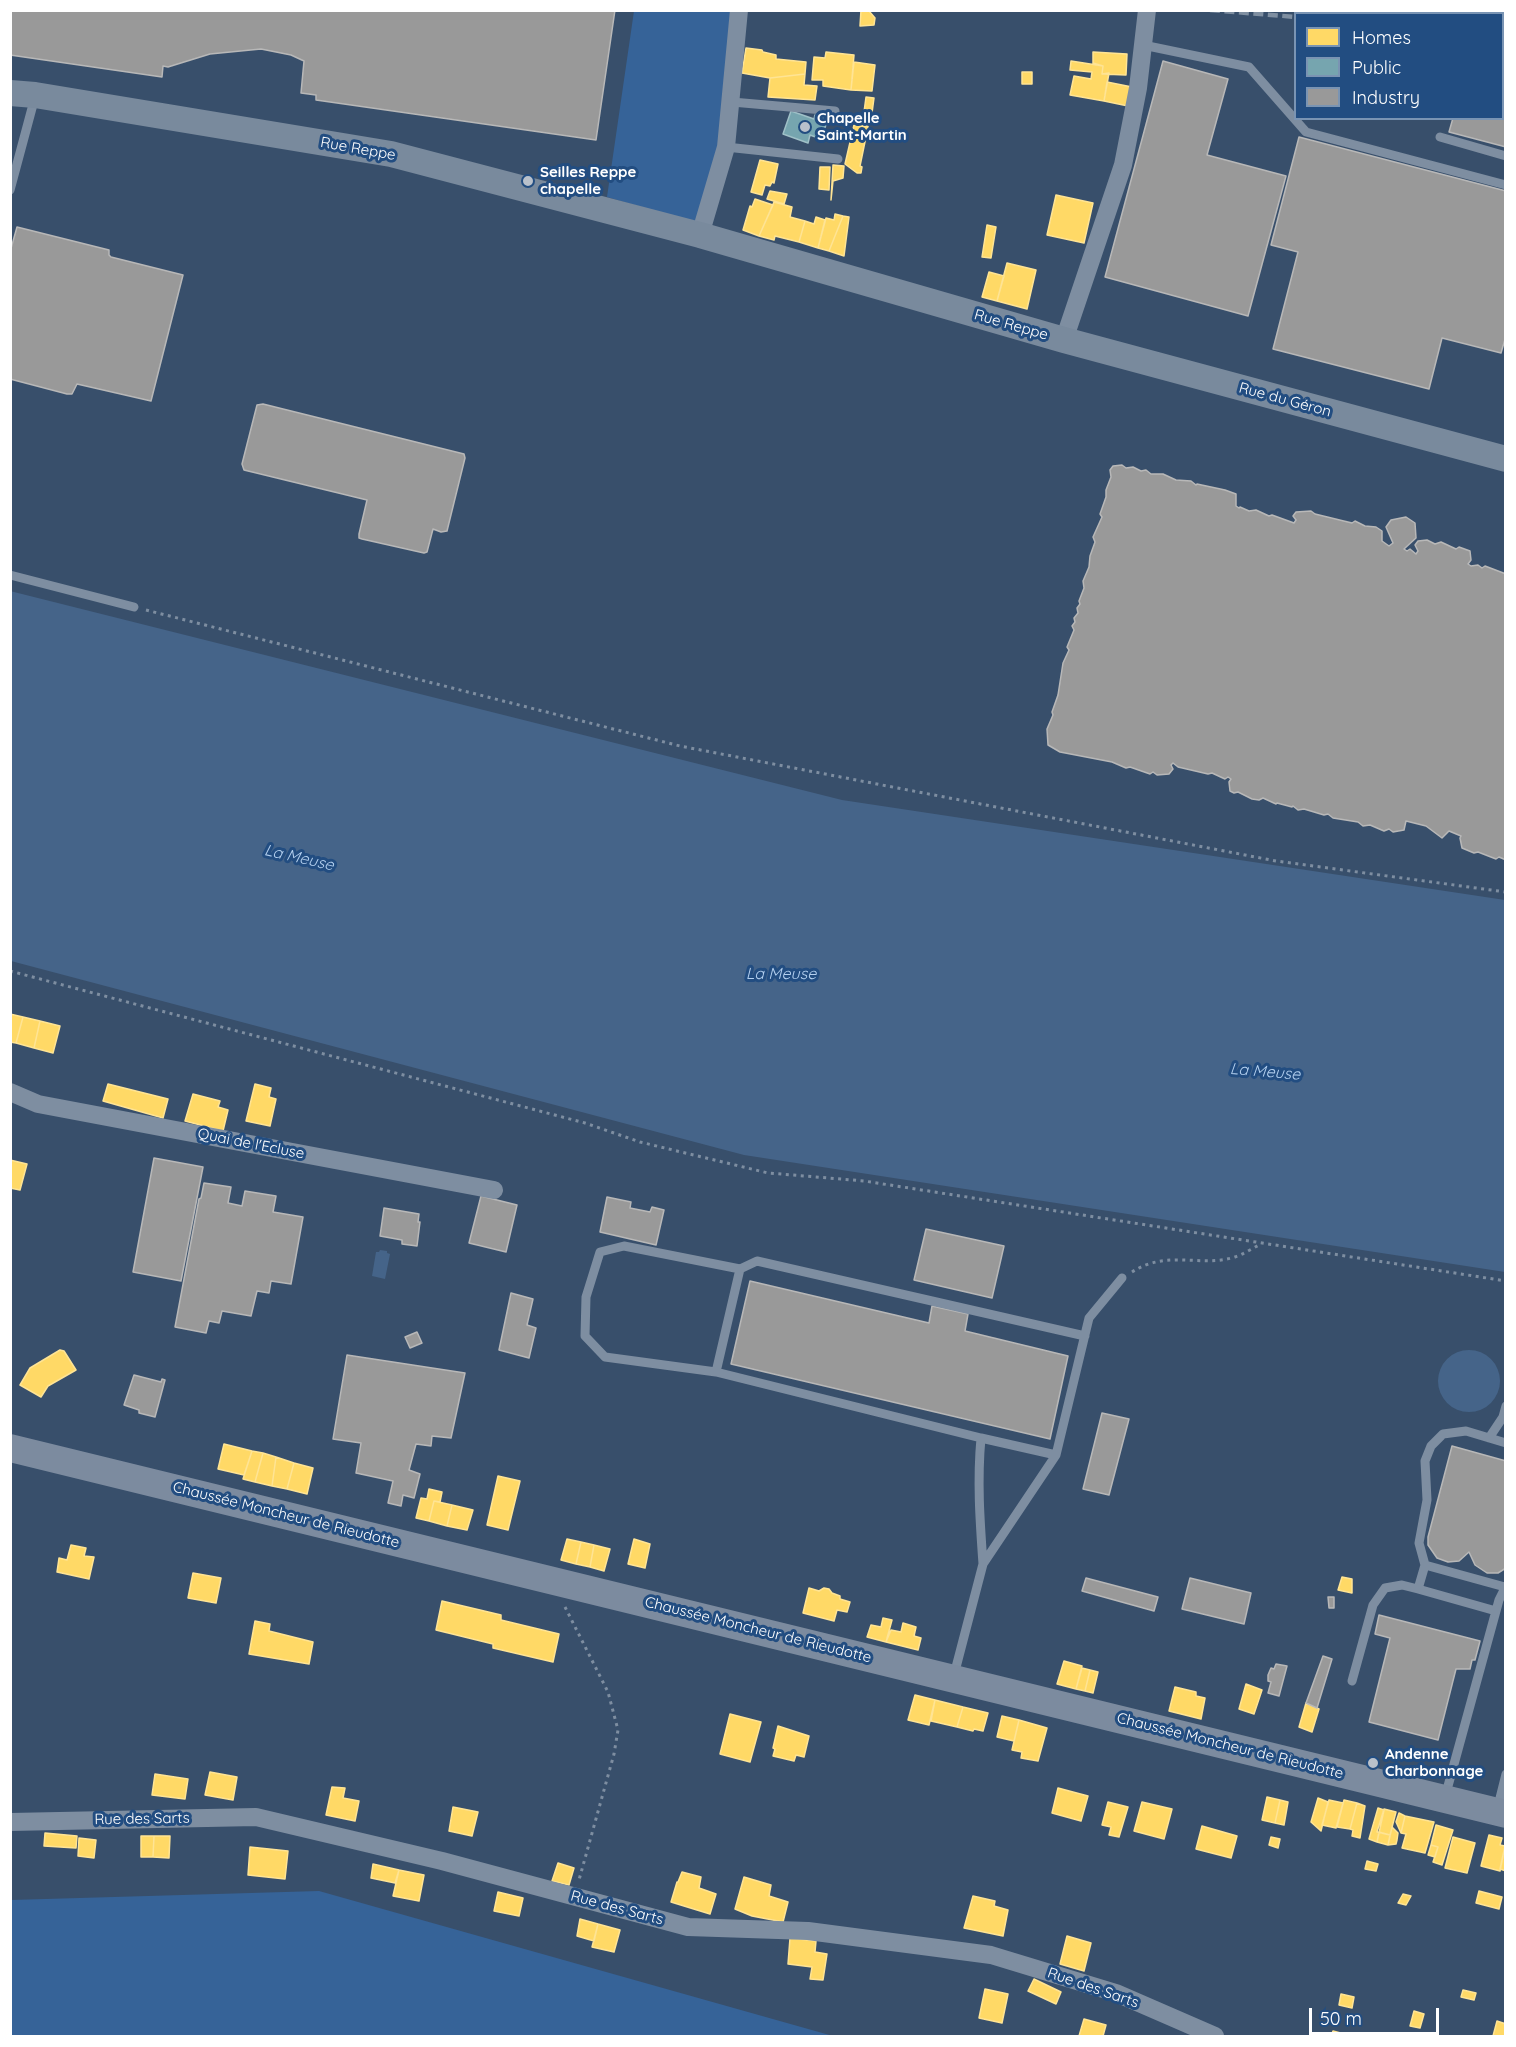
<!DOCTYPE html>
<html>
<head>
<meta charset="utf-8">
<style>
  body { margin:0 }
  #map { position:relative; width:1516px; height:2047px; overflow:hidden; background:#384f6b; font-family:Quicksand,sans-serif }
  canvas { display:block }
  .frame { position:absolute; inset:0; border:12px solid #fff; pointer-events:none }
  .legend { position:absolute; left:1294px; top:12px; width:210px; height:108px; box-sizing:border-box; background:#224d81; border:2px solid #7a94b3; margin:0; padding:8px 10px; list-style:none; font-size:18px; color:#fff }
  .legend li { display:flex; align-items:center; gap:12px; height:30px }
  .legend b { width:30px; border:2px solid #7a94b3 }
  .scale { position:absolute; left:1309px; top:2008px; width:130px; height:27px; box-sizing:border-box; border:3px solid #fff; border-top:0; padding-left:8px; font-size:18px; line-height:21px; white-space:nowrap; color:#fff; -webkit-text-stroke:4px #224d81; paint-order:stroke }
</style>
</head>
<body>
<div id="map">
<canvas width="1516" height="2047"></canvas>
<div class="frame"></div>
<ul class="legend">
<li><b style="height:16px;background:#ffd966"></b>Homes</li>
<li><b style="height:16px;background:#76a5af"></b>Public</li>
<li><b style="height:16px;background:#999"></b>Industry</li>
</ul>
<div class="scale">50 m</div>
</div>
<script>
const ctx = document.querySelector('canvas').getContext('2d');
ctx.lineJoin = 'round';
function paint(path, color) { ctx.fillStyle = color; ctx.fill(path, 'evenodd'); }
function trace(path, color, width, dash) { ctx.strokeStyle = color; ctx.lineWidth = width; ctx.lineCap = dash ? 'butt' : 'round'; ctx.setLineDash(dash || []); ctx.stroke(path); }
function label(font, color, halo, rows, align = 'center') {
  ctx.font = font + ' Quicksand,sans-serif'; ctx.lineWidth = 6; ctx.setLineDash([]); ctx.textBaseline = 'middle'; ctx.strokeStyle = halo; ctx.fillStyle = color; for (const [text, x, y, turn = 0] of rows) {
    ctx.save(); ctx.translate(x, y); ctx.rotate((+turn || 0) * Math.PI / 180); ctx.textAlign = isNaN(turn) ? turn : align; if (halo) ctx.strokeText(text, 0, 0); ctx.fillText(text, 0, 0); ctx.restore();
  }
}
paint(new Path2D(`
  M 634,11 L 739,11 L 732,102 L 704,225 L 607,197 Z
  M 319,1891 L 833,2036 L 11,2036 L 11,1900 Z`), '#366398');
paint(new Path2D(`
  M 10,591 L 842,800 L 1505,900 L 1505,1272 L 744,1155 L 11,961 Z
  M 380,1250 L 387,1251 L 387,1253 L 390,1254 L 385,1279 L 372,1276 L 376,1252 L 379,1252 Z
  M1438 1381a31 31 0 1 1 62 0a31 31 0 1 1-62 0Z`), '#456489');
const homes = new Path2D(`
  M 861,10 L 869,11 L 875,18 L 874,25 L 860,26 Z
  M 746,48 L 762,50 L 763,52 L 776,55 L 776,59 L 806,62 L 805,74 L 770,78 L 742,73 Z
  M 826,52 L 854,55 L 851,90 L 823,86 L 823,80 L 812,80 L 814,57 L 825,58 Z
  M 1093,52 L 1127,54 L 1126,75 L 1102,74 L 1103,66 L 1093,63 Z
  M 1071,61 L 1103,66 L 1102,74 L 1109,73 L 1104,101 L 1070,95 L 1074,76 L 1091,79 L 1092,72 L 1070,70 Z
  M 854,62 L 875,65 L 872,91 L 851,90 Z
  M 1022,72 L 1032,72 L 1032,84 L 1022,84 Z
  M 805,74 L 804,85 L 817,86 L 815,100 L 768,97 L 770,78 Z
  M 1107,82 L 1132,87 L 1128,106 L 1104,101 Z
  M 866,97 L 874,98 L 872,113 L 864,112 Z
  M 856,117 L 869,121 L 868,126 L 855,123 Z
  M 854,125 L 868,127 L 860,166 L 862,167 L 861,173 L 857,173 L 845,164 Z
  M 760,160 L 778,164 L 774,183 L 772,182 L 770,186 L 765,185 L 762,195 L 751,192 Z
  M 833,165 L 844,166 L 843,178 L 833,181 L 831,200 Z
  M 820,167 L 830,167 L 829,190 L 819,189 Z
  M 770,191 L 787,194 L 784,204 L 767,199 Z
  M 1056,195 L 1093,203 L 1084,243 L 1047,235 Z
  M 755,199 L 773,205 L 759,236 L 743,230 L 750,206 L 752,207 Z
  M 774,202 L 792,207 L 790,217 L 805,221 L 799,242 L 775,236 L 774,240 L 759,236 Z
  M 835,214 L 843,216 L 829,251 L 818,248 L 826,218 L 834,220 Z
  M 843,216 L 849,217 L 844,256 L 829,251 Z
  M 816,217 L 825,220 L 818,248 L 799,242 L 805,221 L 814,224 Z
  M 987,225 L 996,227 L 991,258 L 982,257 Z
  M 1007,263 L 1036,270 L 1027,309 L 997,301 Z
  M 989,272 L 1004,276 L 997,301 L 982,297 Z
  M 10,1014 L 23,1017 L 16,1043 L 10,1042 Z
  M 23,1017 L 40,1021 L 34,1048 L 16,1043 Z
  M 40,1021 L 60,1026 L 53,1053 L 34,1048 Z
  M 108,1084 L 168,1099 L 163,1118 L 103,1101 Z
  M 255,1084 L 271,1088 L 269,1097 L 276,1099 L 270,1126 L 246,1121 Z
  M 193,1094 L 220,1101 L 218,1107 L 228,1110 L 223,1131 L 185,1121 Z
  M 10,1160 L 27,1164 L 20,1190 L 10,1188 Z
  M 60,1350 L 64,1351 L 76,1370 L 48,1386 L 41,1397 L 20,1385 L 30,1368 Z
  M 224,1444 L 252,1451 L 244,1475 L 218,1469 Z
  M 252,1451 L 263,1453 L 255,1482 L 243,1479 Z
  M 263,1453 L 276,1457 L 272,1486 L 255,1482 Z
  M 276,1457 L 294,1463 L 287,1489 L 272,1486 Z
  M 294,1463 L 313,1468 L 307,1494 L 287,1489 Z
  M 498,1476 L 520,1481 L 508,1530 L 487,1525 Z
  M 429,1489 L 442,1492 L 440,1502 L 434,1501 L 429,1521 L 416,1518 L 421,1498 L 427,1499 Z
  M 434,1501 L 452,1505 L 447,1526 L 429,1521 Z
  M 452,1505 L 473,1510 L 467,1530 L 447,1526 Z
  M 567,1539 L 581,1542 L 576,1564 L 561,1560 Z
  M 634,1539 L 650,1544 L 645,1568 L 628,1564 Z
  M 581,1542 L 594,1545 L 590,1567 L 576,1564 Z
  M 71,1545 L 86,1548 L 84,1556 L 94,1557 L 89,1579 L 57,1572 L 59,1558 L 67,1560 Z
  M 594,1545 L 610,1549 L 604,1571 L 590,1567 Z
  M 193,1573 L 221,1578 L 216,1603 L 188,1598 Z
  M 1342,1577 L 1352,1579 L 1352,1593 L 1338,1590 Z
  M 809,1588 L 819,1591 L 824,1588 L 829,1589 L 832,1593 L 840,1596 L 840,1599 L 850,1602 L 847,1612 L 837,1610 L 834,1621 L 803,1613 Z
  M 442,1601 L 501,1615 L 501,1620 L 559,1634 L 553,1662 L 493,1648 L 493,1644 L 436,1630 Z
  M 883,1618 L 892,1620 L 886,1642 L 867,1637 L 871,1625 L 881,1627 Z
  M 255,1621 L 270,1624 L 269,1631 L 313,1642 L 309,1664 L 249,1654 Z
  M 903,1623 L 916,1627 L 914,1636 L 921,1638 L 918,1650 L 886,1642 L 891,1630 L 901,1632 Z
  M 1064,1661 L 1082,1666 L 1076,1689 L 1057,1684 Z
  M 1082,1668 L 1090,1670 L 1085,1691 L 1076,1689 Z
  M 1090,1670 L 1098,1672 L 1093,1693 L 1085,1691 Z
  M 1246,1684 L 1262,1690 L 1254,1714 L 1239,1709 Z
  M 1175,1687 L 1196,1692 L 1196,1696 L 1205,1698 L 1201,1719 L 1169,1711 Z
  M 915,1695 L 935,1700 L 929,1725 L 908,1720 Z
  M 935,1700 L 963,1707 L 957,1727 L 931,1721 Z
  M 1306,1703 L 1319,1709 L 1312,1732 L 1299,1727 Z
  M 963,1707 L 988,1713 L 983,1731 L 974,1729 L 973,1731 L 957,1727 Z
  M 730,1714 L 761,1722 L 750,1762 L 720,1754 Z
  M 1002,1716 L 1019,1720 L 1014,1741 L 997,1737 Z
  M 1019,1720 L 1047,1728 L 1038,1761 L 1021,1758 L 1022,1752 L 1012,1750 Z
  M 778,1726 L 809,1736 L 804,1757 L 796,1755 L 794,1761 L 773,1756 L 775,1749 L 773,1748 Z
  M 210,1772 L 237,1777 L 233,1800 L 205,1795 Z
  M 155,1774 L 188,1779 L 185,1799 L 152,1795 Z
  M 332,1787 L 345,1788 L 343,1798 L 359,1801 L 355,1821 L 326,1815 Z
  M 1058,1788 L 1088,1796 L 1081,1821 L 1052,1813 Z
  M 1267,1797 L 1280,1800 L 1275,1823 L 1262,1820 Z
  M 1318,1798 L 1328,1802 L 1321,1831 L 1311,1822 Z
  M 1280,1800 L 1288,1802 L 1284,1825 L 1275,1823 Z
  M 1329,1800 L 1343,1803 L 1336,1828 L 1322,1825 Z
  M 1344,1800 L 1357,1803 L 1350,1829 L 1337,1827 Z
  M 1108,1802 L 1128,1807 L 1119,1837 L 1109,1835 L 1111,1827 L 1102,1825 Z
  M 1142,1802 L 1172,1809 L 1164,1839 L 1134,1831 Z
  M 1357,1803 L 1365,1806 L 1360,1838 L 1352,1836 L 1353,1830 L 1350,1829 Z
  M 453,1807 L 478,1812 L 472,1836 L 449,1831 Z
  M 1378,1808 L 1384,1810 L 1377,1842 L 1369,1839 Z
  M 1384,1809 L 1396,1812 L 1390,1835 L 1377,1832 Z
  M 1399,1813 L 1405,1816 L 1401,1833 L 1396,1822 Z
  M 1405,1816 L 1434,1822 L 1425,1853 L 1402,1848 L 1406,1834 L 1401,1833 Z
  M 1436,1825 L 1453,1830 L 1442,1865 L 1433,1862 L 1438,1847 L 1431,1845 Z
  M 1202,1826 L 1237,1836 L 1231,1858 L 1196,1849 Z
  M 1392,1827 L 1398,1833 L 1397,1840 L 1396,1844 L 1388,1845 Z
  M 1379,1832 L 1390,1835 L 1388,1845 L 1377,1842 Z
  M 45,1833 L 77,1836 L 76,1848 L 44,1846 Z
  M 1489,1835 L 1502,1838 L 1500,1845 L 1505,1846 L 1500,1871 L 1481,1866 Z
  M 141,1836 L 154,1836 L 153,1857 L 141,1857 Z
  M 154,1836 L 170,1836 L 169,1858 L 153,1857 Z
  M 1271,1837 L 1280,1839 L 1278,1848 L 1269,1845 Z
  M 1453,1837 L 1475,1843 L 1467,1873 L 1445,1868 Z
  M 79,1838 L 96,1840 L 94,1858 L 78,1856 Z
  M 1431,1845 L 1438,1847 L 1435,1857 L 1428,1855 Z
  M 1505,1846 L 1506,1846 L 1506,1871 L 1500,1869 Z
  M 250,1847 L 288,1851 L 285,1879 L 248,1875 Z
  M 1367,1861 L 1378,1864 L 1376,1871 L 1365,1869 Z
  M 558,1863 L 574,1868 L 569,1885 L 552,1881 Z
  M 373,1864 L 399,1870 L 395,1883 L 371,1878 Z
  M 399,1870 L 424,1875 L 419,1901 L 393,1896 Z
  M 682,1872 L 701,1877 L 699,1888 L 716,1894 L 710,1914 L 671,1902 L 677,1882 L 678,1882 Z
  M 744,1877 L 771,1885 L 769,1896 L 788,1902 L 783,1922 L 752,1916 L 735,1909 Z
  M 1479,1891 L 1502,1897 L 1499,1909 L 1476,1903 Z
  M 498,1892 L 523,1898 L 519,1916 L 494,1911 Z
  M 1403,1894 L 1411,1896 L 1406,1905 L 1398,1903 Z
  M 973,1896 L 995,1901 L 994,1906 L 1008,1910 L 1003,1936 L 964,1928 Z
  M 580,1919 L 598,1924 L 594,1941 L 577,1936 Z
  M 598,1924 L 620,1930 L 614,1952 L 592,1947 Z
  M 1067,1936 L 1091,1943 L 1084,1971 L 1060,1964 Z
  M 790,1938 L 816,1941 L 815,1952 L 827,1954 L 823,1980 L 810,1979 L 812,1967 L 788,1964 Z
  M 1034,1979 L 1061,1992 L 1056,2004 L 1028,1991 Z
  M 985,1989 L 1008,1994 L 1002,2023 L 979,2018 Z
  M 1463,1990 L 1476,1993 L 1474,2000 L 1461,1997 Z
  M 1341,1994 L 1354,1997 L 1352,2008 L 1339,2005 Z
  M 1414,2011 L 1424,2014 L 1420,2028 L 1410,2026 Z
  M 1084,2019 L 1106,2025 L 1103,2036 L 1079,2036 Z
  M 1497,2021 L 1506,2024 L 1506,2036 L 1493,2036 Z
  M 1333,2031 L 1348,2035 L 1347,2036 L 1331,2036 Z`);
paint(homes, '#ffd966');
trace(homes, '#ffe494', 1.5);
const public = new Path2D(`
  M 791,111 L 814,119 L 815,115 L 828,119 L 821,139 L 810,135 L 808,143 L 783,134 Z`);
paint(public, '#76a5af');
trace(public, '#9fc0c7', 1.5);
const industry = new Path2D(`
  M 10,10 L 615,10 L 596,140 L 316,100 L 316,95 L 301,93 L 304,61 L 291,55 L 261,49 L 210,54 L 168,67 L 163,66 L 162,77 L 10,55 Z
  M 1163,61 L 1228,79 L 1207,155 L 1286,176 L 1248,316 L 1105,277 Z
  M 1502,114 L 1506,115 L 1506,147 L 1449,132 L 1453,118 L 1502,118 Z
  M 1299,137 L 1506,191 L 1506,336 L 1501,353 L 1442,338 L 1429,389 L 1273,349 L 1298,252 L 1271,245 Z
  M 17,227 L 109,250 L 109,255 L 111,257 L 183,275 L 151,401 L 77,384 L 72,394 L 67,394 L 10,379 L 10,252 Z
  M 263,404 L 464,454 L 465,458 L 447,531 L 441,532 L 433,529 L 427,552 L 424,553 L 362,539 L 359,538 L 359,534 L 367,500 L 244,470 L 242,464 L 257,405 Z
  M 1122,465 L 1126,468 L 1133,467 L 1141,471 L 1146,470 L 1151,474 L 1163,474 L 1176,480 L 1191,481 L 1196,485 L 1197,484 L 1225,490 L 1236,494 L 1236,506 L 1239,508 L 1240,507 L 1249,511 L 1256,510 L 1269,516 L 1272,515 L 1294,523 L 1296,520 L 1293,516 L 1296,512 L 1311,511 L 1315,514 L 1352,523 L 1355,521 L 1365,526 L 1376,527 L 1382,531 L 1382,541 L 1389,546 L 1393,543 L 1386,527 L 1391,520 L 1406,517 L 1415,523 L 1416,538 L 1404,549 L 1407,551 L 1410,549 L 1416,554 L 1418,551 L 1415,545 L 1418,541 L 1427,540 L 1435,544 L 1441,542 L 1456,549 L 1459,547 L 1470,551 L 1471,560 L 1468,564 L 1471,566 L 1478,565 L 1482,568 L 1485,566 L 1506,574 L 1506,860 L 1499,857 L 1496,859 L 1478,852 L 1474,853 L 1462,848 L 1460,838 L 1461,836 L 1449,831 L 1442,838 L 1426,826 L 1406,821 L 1404,830 L 1393,832 L 1389,829 L 1384,831 L 1370,825 L 1363,826 L 1358,822 L 1333,818 L 1328,814 L 1324,815 L 1304,809 L 1298,810 L 1293,806 L 1292,807 L 1277,803 L 1276,804 L 1263,798 L 1259,800 L 1252,799 L 1238,792 L 1234,793 L 1230,791 L 1229,782 L 1231,779 L 1228,777 L 1225,779 L 1212,773 L 1208,774 L 1178,767 L 1173,763 L 1171,765 L 1173,769 L 1169,774 L 1157,775 L 1153,772 L 1150,774 L 1130,767 L 1126,768 L 1112,762 L 1060,752 L 1048,745 L 1047,729 L 1053,715 L 1052,712 L 1058,695 L 1063,663 L 1069,650 L 1067,647 L 1074,630 L 1072,626 L 1075,622 L 1074,618 L 1078,613 L 1077,608 L 1080,604 L 1079,601 L 1084,588 L 1083,581 L 1089,567 L 1090,556 L 1095,542 L 1093,537 L 1102,517 L 1100,514 L 1106,497 L 1106,490 L 1111,477 L 1110,470 L 1113,466 Z
  M 154,1158 L 203,1167 L 181,1281 L 133,1272 Z
  M 204,1183 L 231,1187 L 228,1203 L 242,1206 L 245,1191 L 276,1196 L 273,1212 L 303,1217 L 291,1284 L 271,1281 L 269,1293 L 257,1291 L 251,1316 L 222,1311 L 219,1323 L 209,1321 L 206,1333 L 175,1327 L 199,1199 L 201,1198 Z
  M 481,1196 L 517,1205 L 506,1252 L 469,1243 Z
  M 607,1197 L 631,1202 L 630,1208 L 650,1212 L 652,1207 L 664,1210 L 656,1245 L 600,1232 Z
  M 384,1208 L 419,1214 L 418,1222 L 420,1222 L 417,1246 L 402,1244 L 402,1240 L 380,1236 Z
  M 926,1229 L 1004,1246 L 992,1298 L 914,1280 Z
  M 750,1281 L 929,1323 L 932,1306 L 968,1314 L 965,1331 L 1068,1356 L 1050,1439 L 731,1364 Z
  M 511,1293 L 533,1299 L 527,1325 L 536,1328 L 529,1358 L 499,1350 Z
  M 417,1332 L 422,1343 L 410,1348 L 405,1337 Z
  M 347,1355 L 465,1373 L 451,1438 L 432,1436 L 431,1446 L 416,1444 L 409,1470 L 420,1474 L 414,1498 L 403,1495 L 401,1506 L 388,1503 L 393,1481 L 356,1473 L 361,1443 L 333,1439 Z
  M 134,1375 L 161,1382 L 162,1379 L 165,1380 L 155,1417 L 139,1413 L 139,1410 L 124,1405 Z
  M 1102,1413 L 1129,1419 L 1109,1495 L 1083,1489 Z
  M 1452,1446 L 1506,1461 L 1506,1568 L 1498,1573 L 1487,1573 L 1475,1565 L 1469,1552 L 1459,1561 L 1448,1562 L 1437,1558 L 1428,1545 L 1428,1537 Z
  M 1086,1578 L 1158,1597 L 1154,1611 L 1082,1591 Z
  M 1190,1578 L 1251,1593 L 1244,1624 L 1182,1609 Z
  M 1328,1597 L 1334,1597 L 1334,1608 L 1329,1608 Z
  M 1379,1615 L 1480,1641 L 1475,1660 L 1472,1660 L 1470,1669 L 1456,1669 L 1438,1740 L 1369,1722 L 1390,1638 L 1375,1634 Z
  M 1323,1656 L 1332,1659 L 1317,1708 L 1306,1703 Z
  M 1276,1664 L 1287,1666 L 1279,1696 L 1268,1693 L 1271,1682 L 1268,1681 L 1268,1675 L 1271,1668 L 1274,1669 Z`);
paint(industry, '#999');
trace(industry, '#b8b8b8', 1.5);
trace(new Path2D(`
  M 1502,64 L 1506,65
  M 146,610 L 680,746 L 1276,861 L 1506,892
  M 10,971 L 585,1123 L 640,1142 L 768,1173 L 864,1181 L 1506,1281
  M 1132,1272 C 1168,1249 1201,1268 1235,1257 C 1244,1254 1253,1248 1261,1244
  M 565,1607 L 608,1692 L 618,1730 L 614,1754 L 579,1880`), '#7e8ea1', 3, [3, 4.5]);
trace(new Path2D(`
  M 1143,45 L 1249,67 L 1306,132 L 1506,185
  M 732,102 L 835,111
  M 1440,137 L 1506,156
  M 726,147 L 838,159
  M 10,190 L 35,97
  M 10,575 L 134,607
  M 716,1372 L 605,1357 L 585,1336 L 586,1297 L 600,1252 L 624,1246 L 740,1269
  M 981,1438 L 716,1372 L 740,1269 L 757,1261 L 1085,1336
  M 1489,1438 L 1503,1417 L 1506,1406
  M 983,1564 C 980,1522 977,1481 981,1438 L 1056,1455
  M 1425,1565 L 1505,1587
  M 1418,1589 L 1496,1611
  M 954,1675 L 983,1564 L 1056,1455 L 1089,1318 L 1122,1278
  M 1352,1681 L 1373,1605 L 1385,1588 L 1402,1585 L 1418,1589 L 1425,1565 L 1419,1543 L 1427,1500 L 1425,1461 L 1431,1446 L 1443,1434 L 1466,1431 L 1506,1443
  M 1445,1797 L 1499,1600 L 1506,1586
  M 1497,1810 L 1506,1774`), '#7e8ea1', 9);
trace(new Path2D(`
  M 700,235 L 726,147 L 739,10
  M 1064,340 L 1123,165 L 1138,88 L 1147,10
  M 10,1092 L 38,1104 L 494,1190
  M 10,1822 L 256,1817 L 442,1861 L 688,1927 L 808,1931 L 991,1955 L 1116,1993 L 1215,2036`), '#7e8ea1', 18);
trace(new Path2D(`
  M 10,93 L 35,95 L 391,154 L 700,235 L 1064,340 L 1506,459`), '#798a9d', 26);
trace(new Path2D(`
  M 10,1448 L 1506,1814`), '#7c8b9f', 28);
trace(new Path2D(`
  M 1210,10 L 1296,17
  M 1358,10 L 1400,14
  M 1502,21 L 1506,21
  M 1502,32 L 1506,32`), '#7f8fa1', 4.5, [10, 4.5]);
for (const [x, y, r, color] of [
  [805,127,6,"#b9c1cb"],
  [528,181,6,"#b9c1cb"],
  [1373,1763,6,"#b9c1cb"]
]) { const dot = new Path2D(); dot.arc(x, y, r, 0, 2 * Math.PI); ctx.fillStyle = color; ctx.fill(dot); trace(dot, '#224d81', 2); }
label('bold 15px', '#fff', '#224d81', [
  ["Chapelle",817,118],
  ["Saint-Martin",817,135],
  ["Seilles Reppe",540,172],
  ["chapelle",540,189],
  ["Andenne",1385,1754],
  ["Charbonnage",1385,1771]
], 'left');
label('15px', '#fff', '#224d81', [
  ["Rue Reppe",358,149,10],
  ["Rue Reppe",1011,325,16],
  ["Rue du Géron",1285,400,15],
  ["Quai de l'Ecluse",251,1144,11],
  ["Chaussée Moncheur de Rieudotte",286,1515,14],
  ["Chaussée Moncheur de Rieudotte",758,1630,14],
  ["Chaussée Moncheur de Rieudotte",1230,1746,14],
  ["Rue des Sarts",142,1819,-1],
  ["Rue des Sarts",617,1908,15],
  ["Rue des Sarts",1093,1988,19]
]);
label('italic 16px', '#b4d0ef', '#224d81', [
  ["La Meuse",299,858,13],
  ["La Meuse",781,974],
  ["La Meuse",1265,1072,5]
]);
</script>
</body>
</html>
